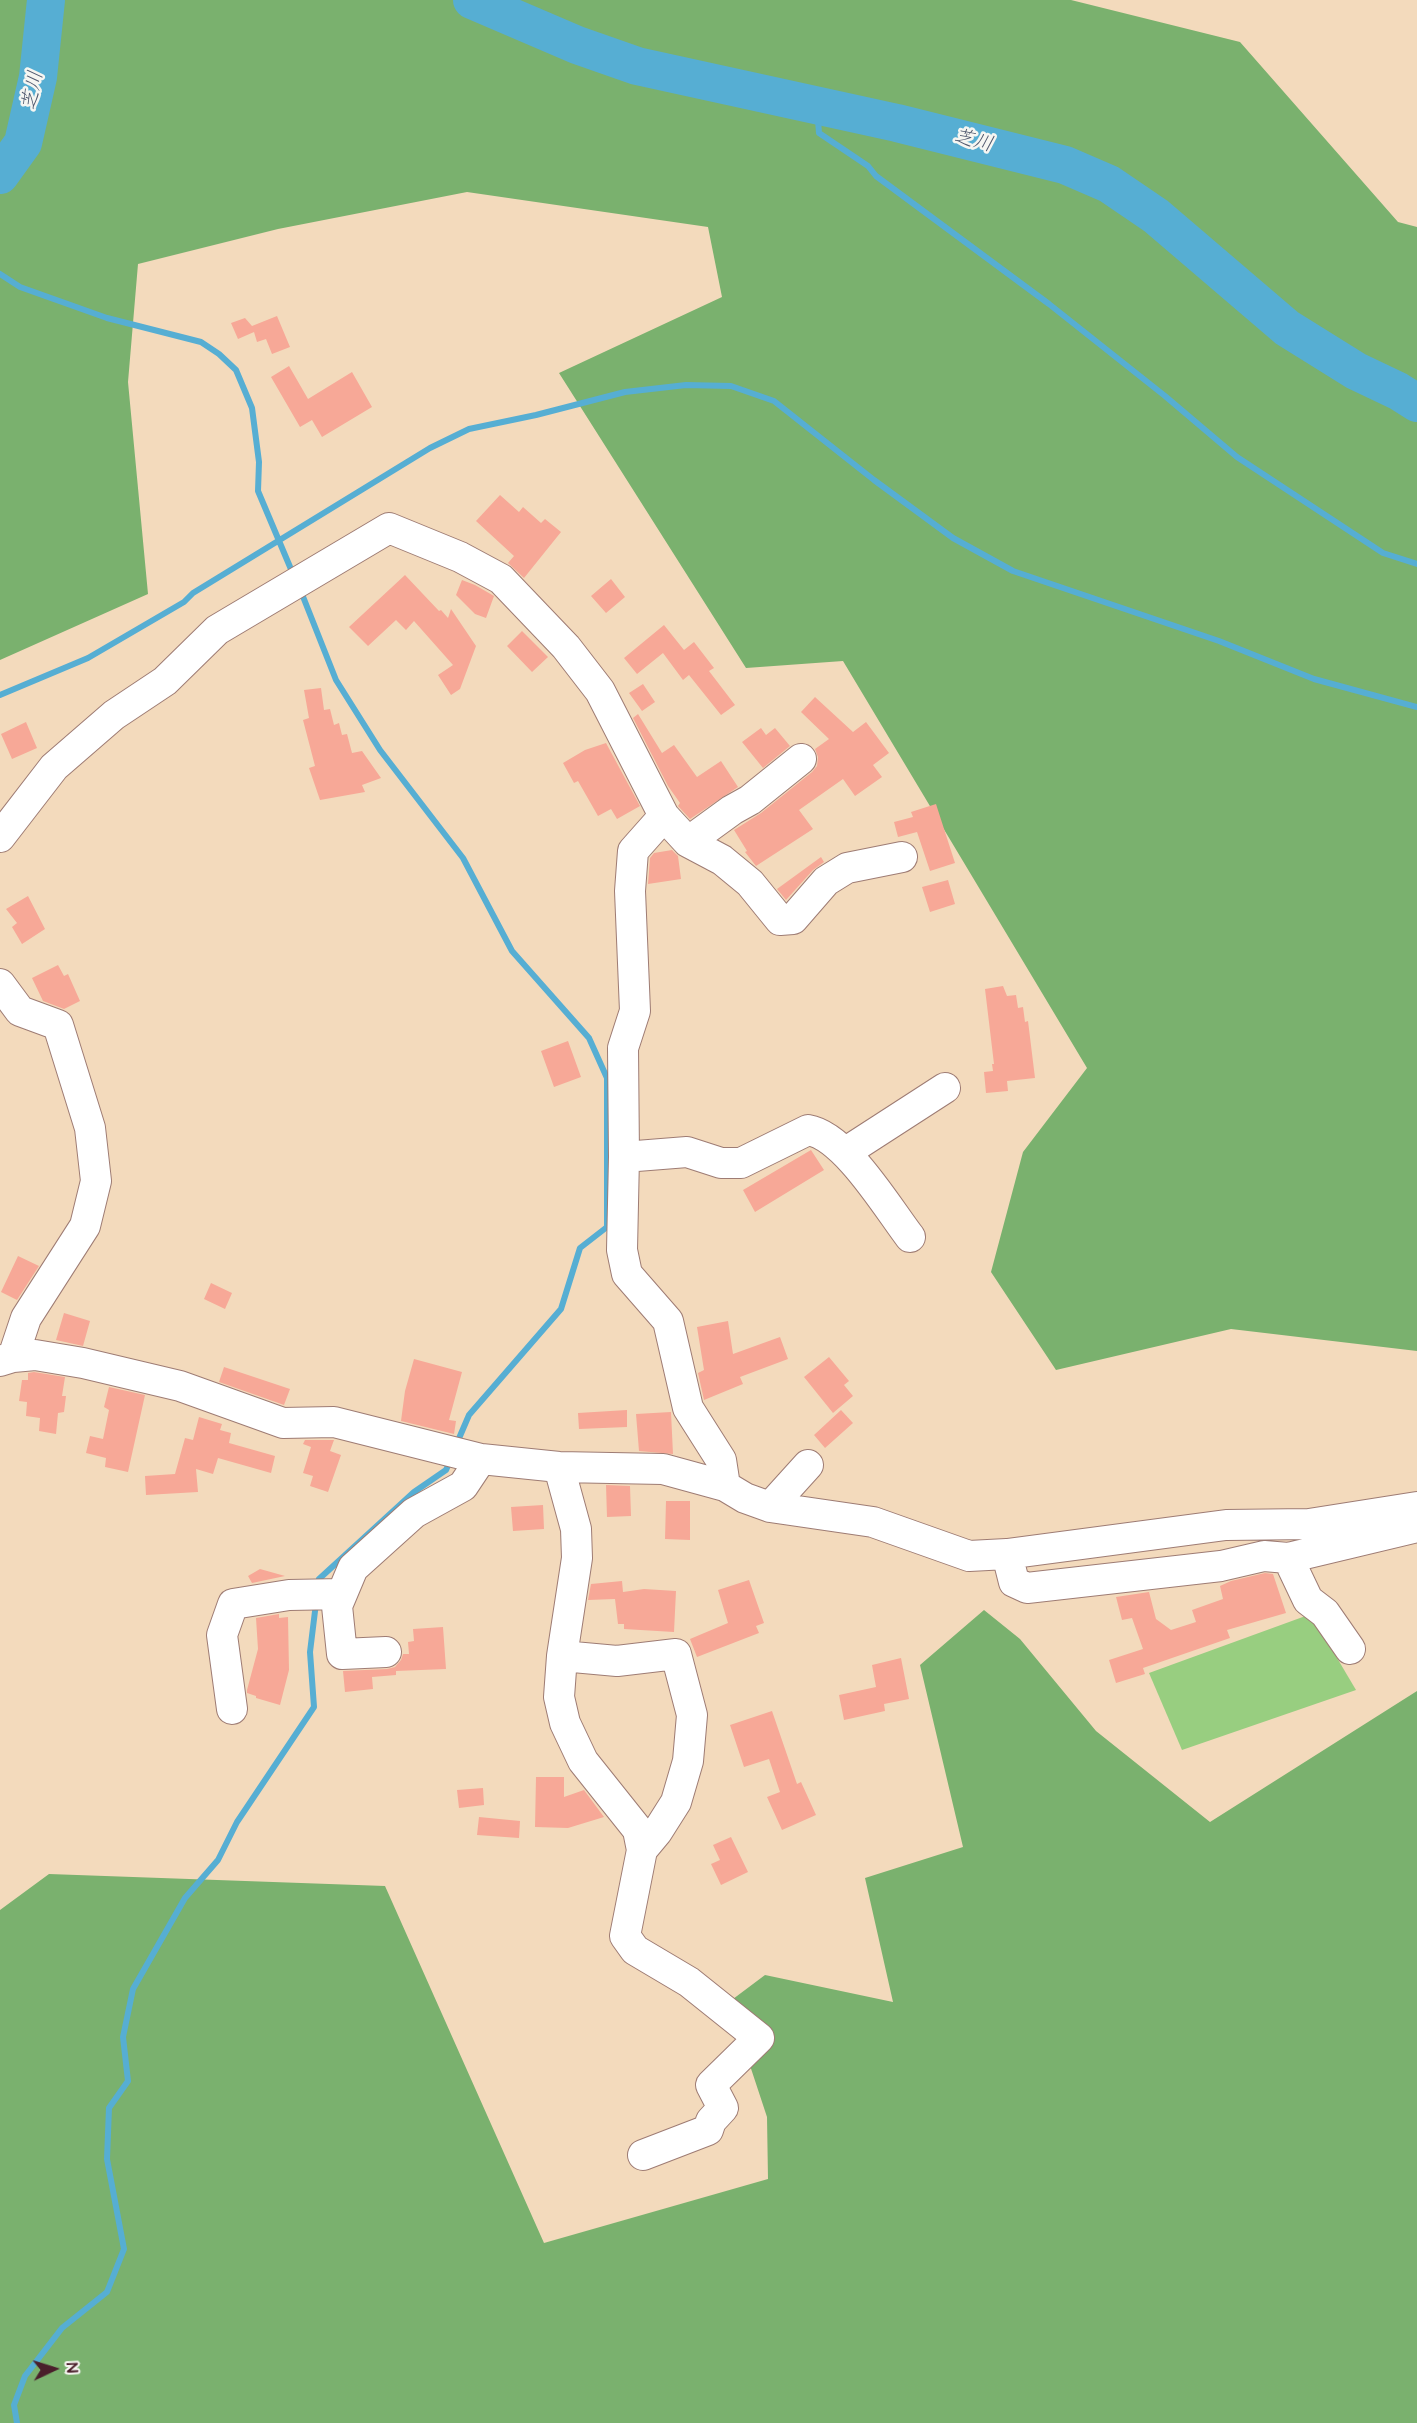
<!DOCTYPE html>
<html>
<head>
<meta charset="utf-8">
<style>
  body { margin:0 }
  #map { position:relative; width:1417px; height:2423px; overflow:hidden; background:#f3dabc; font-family:"Architects Daughter",sans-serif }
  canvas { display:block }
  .north { position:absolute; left:24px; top:2339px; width:60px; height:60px; -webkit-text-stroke:4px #f6f6f2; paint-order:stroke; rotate:86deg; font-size:16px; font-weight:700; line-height:24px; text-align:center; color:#4a1f2b }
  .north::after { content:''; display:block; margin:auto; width:21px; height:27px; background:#4a1f2b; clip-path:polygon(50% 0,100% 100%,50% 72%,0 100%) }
</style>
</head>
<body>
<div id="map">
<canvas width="1417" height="2423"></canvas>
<div class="north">N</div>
</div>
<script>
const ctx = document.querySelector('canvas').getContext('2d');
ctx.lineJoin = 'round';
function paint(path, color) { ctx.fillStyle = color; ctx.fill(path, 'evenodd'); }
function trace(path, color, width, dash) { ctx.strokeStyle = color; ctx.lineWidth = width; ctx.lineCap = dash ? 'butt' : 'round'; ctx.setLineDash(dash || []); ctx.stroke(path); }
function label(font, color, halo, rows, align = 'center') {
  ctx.font = font + ' "Architects Daughter","Klee One",sans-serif'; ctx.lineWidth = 5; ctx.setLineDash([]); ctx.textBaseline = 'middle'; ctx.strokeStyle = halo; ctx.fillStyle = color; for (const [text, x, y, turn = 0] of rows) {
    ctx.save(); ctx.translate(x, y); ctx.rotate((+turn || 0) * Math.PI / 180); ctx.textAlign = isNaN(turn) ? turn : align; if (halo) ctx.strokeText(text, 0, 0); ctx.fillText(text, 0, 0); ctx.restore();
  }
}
paint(new Path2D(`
  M 1311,1614 L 1356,1690 L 1182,1750 L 1149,1673 Z`), '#98ce80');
paint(new Path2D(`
  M 0,0 L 1071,0 L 1240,42 L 1398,222 L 1417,227 L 1417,1351 L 1231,1329 L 1056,1370 L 991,1272 L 1023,1152 L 1087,1068 L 843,661 L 746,668 L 559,373 L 722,297 L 708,227 L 467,192 L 278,229 L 138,264 L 128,382 L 148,594 L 0,660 Z
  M 984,1610 L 1020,1639 L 1096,1731 L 1210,1822 L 1417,1691 L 1417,2423 L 0,2423 L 0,1910 L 49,1874 L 385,1886 L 544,2243 L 768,2179 L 767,2117 L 729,2002 L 765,1975 L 893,2002 L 865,1878 L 963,1847 L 920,1665 Z`), '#7ab16e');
trace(new Path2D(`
  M 817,107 L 819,133 L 868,166 L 876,176 L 1049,304 L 1165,396 L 1237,457 L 1383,553 L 1417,564
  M 0,274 L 20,287 L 107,318 L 201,342 L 219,354 L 236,370 L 252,408 L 259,462 L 258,491 L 293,574
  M 300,589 L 336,680 L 380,750 L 463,858 L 512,951 L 589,1038 L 607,1078 L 607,1227 L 580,1248 L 561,1309 L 469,1415 L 457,1443
  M 0,695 L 88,658 L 184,602 L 193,593 L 430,448 L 469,429 L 536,415 L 625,392 L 686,385 L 731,386 L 774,401 L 874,480 L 953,538 L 1013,571 L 1219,641 L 1314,679 L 1417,707
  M 319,1579 L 414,1492 L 446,1470 L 450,1461
  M 17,2423 L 14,2405 L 25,2376 L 62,2328 L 107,2292 L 124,2249 L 107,2159 L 109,2108 L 128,2081 L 123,2037 L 133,1989 L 185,1898 L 218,1860 L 237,1822 L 314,1707 L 310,1652 L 316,1603`), '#56aed3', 6);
trace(new Path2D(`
  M 472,0 L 577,45 L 637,66 L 897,123 L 1065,165 L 1109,184 L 1156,216 L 1287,328 L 1356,371 L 1398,391 L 1417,403
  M 0,175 L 23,143 L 38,77 L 46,0`), '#56aed3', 38);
paint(new Path2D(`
  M 277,316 L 290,347 L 272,354 L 266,339 L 257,342 L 254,332 L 238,339 L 231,323 L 245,318 L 252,326 Z
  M 289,366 L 308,399 L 352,372 L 372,407 L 322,437 L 312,420 L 300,427 L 271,377 Z
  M 500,495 L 519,512 L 523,507 L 541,523 L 545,519 L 561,532 L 524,578 L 508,563 L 514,556 L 476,521 Z
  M 405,575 L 439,611 L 441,610 L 448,618 L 451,609 L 476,646 L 460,689 L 451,695 L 438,675 L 453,665 L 414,621 L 406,630 L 396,620 L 368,646 L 349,627 Z
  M 611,579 L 625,597 L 606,613 L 591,596 Z
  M 462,580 L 475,585 L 494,596 L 486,618 L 475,614 L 456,595 Z
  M 664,625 L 684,650 L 694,642 L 714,668 L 709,671 L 735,705 L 721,715 L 689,675 L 683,680 L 663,653 L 637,674 L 624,658 Z
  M 522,631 L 548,657 L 532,672 L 507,646 Z
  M 643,684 L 655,702 L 642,711 L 629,693 Z
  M 321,688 L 324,710 L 330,709 L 334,725 L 339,723 L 342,735 L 347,734 L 352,753 L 362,751 L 381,778 L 362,785 L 365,792 L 320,800 L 309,768 L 315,766 L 303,720 L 309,718 L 304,690 Z
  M 815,697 L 853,732 L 866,722 L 889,753 L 873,765 L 882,777 L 855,796 L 843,779 L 799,810 L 813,829 L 756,866 L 745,852 L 747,851 L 734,830 L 761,813 L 812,772 L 817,766 L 818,757 L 815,749 L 829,739 L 801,712 Z
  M 638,714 L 662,753 L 674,745 L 697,777 L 721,761 L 738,787 L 690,819 L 678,806 L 680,803 L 668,786 L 633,718 Z
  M 26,722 L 37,748 L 12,759 L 1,734 Z
  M 761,728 L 766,735 L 775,728 L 790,746 L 763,768 L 742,742 Z
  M 606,743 L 640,806 L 617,819 L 611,809 L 598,816 L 578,781 L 574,783 L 563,763 L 585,750 Z
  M 936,804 L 955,863 L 930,871 L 917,832 L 898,837 L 894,822 L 913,817 L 911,812 Z
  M 672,850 L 678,856 L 681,879 L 648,884 L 650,858 L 654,853 Z
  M 821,857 L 824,862 L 813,870 L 786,900 L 777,889 Z
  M 948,880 L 955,904 L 930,912 L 922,887 Z
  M 28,896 L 45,929 L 22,944 L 12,927 L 17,923 L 6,909 Z
  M 58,965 L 64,976 L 68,974 L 80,1001 L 64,1009 L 43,1001 L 32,978 Z
  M 1003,986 L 1007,996 L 1016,995 L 1018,1008 L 1023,1007 L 1025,1022 L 1028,1021 L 1035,1078 L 1007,1081 L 1008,1091 L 986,1093 L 984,1072 L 993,1071 L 992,1064 L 994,1064 L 985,989 Z
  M 568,1041 L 581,1077 L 554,1087 L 541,1051 Z
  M 811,1150 L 824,1170 L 755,1212 L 743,1190 Z
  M 18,1256 L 39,1266 L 17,1300 L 1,1292 Z
  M 211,1283 L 232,1293 L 225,1309 L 204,1299 Z
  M 64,1313 L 90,1321 L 83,1346 L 56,1340 Z
  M 728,1321 L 733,1354 L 780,1337 L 788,1359 L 740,1377 L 743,1384 L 704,1400 L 698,1373 L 704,1370 L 697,1327 Z
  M 829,1357 L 849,1381 L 844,1385 L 853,1396 L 833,1413 L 804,1377 Z
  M 414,1359 L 462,1372 L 449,1420 L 456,1421 L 454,1434 L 401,1421 L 405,1391 Z
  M 224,1367 L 290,1389 L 284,1405 L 219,1382 Z
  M 34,1372 L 65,1377 L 62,1396 L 66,1396 L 64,1412 L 58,1413 L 56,1434 L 39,1431 L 40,1418 L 26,1416 L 27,1402 L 19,1401 L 22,1380 L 28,1380 L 28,1373 Z
  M 109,1387 L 145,1395 L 128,1472 L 105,1467 L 106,1458 L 86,1453 L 90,1436 L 103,1439 L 109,1410 L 104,1407 Z
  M 627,1410 L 627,1427 L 579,1429 L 578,1413 Z
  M 841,1410 L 853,1423 L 825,1448 L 814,1435 Z
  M 671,1412 L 673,1454 L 639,1451 L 636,1414 Z
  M 199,1417 L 222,1424 L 220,1430 L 231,1433 L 229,1443 L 275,1456 L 271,1473 L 218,1458 L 213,1474 L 196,1469 L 198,1492 L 146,1495 L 145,1476 L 175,1474 L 185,1438 L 193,1440 Z
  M 305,1440 L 334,1440 L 330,1451 L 341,1455 L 328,1492 L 310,1486 L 313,1476 L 303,1473 L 311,1447 L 303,1444 Z
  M 606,1485 L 630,1486 L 631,1516 L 607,1517 Z
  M 666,1501 L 690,1501 L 690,1540 L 665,1539 Z
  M 543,1505 L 544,1529 L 513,1531 L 511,1507 Z
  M 260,1569 L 285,1576 L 252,1583 L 248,1576 Z
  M 1265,1573 L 1273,1574 L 1286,1613 L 1227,1630 L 1230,1638 L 1143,1668 L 1145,1674 L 1116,1683 L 1109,1660 L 1143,1649 L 1132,1618 L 1122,1620 L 1116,1597 L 1149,1592 L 1156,1619 L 1171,1630 L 1196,1622 L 1192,1610 L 1223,1599 L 1220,1586 L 1231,1581 Z
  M 749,1580 L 764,1623 L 756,1626 L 759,1633 L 697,1657 L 690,1639 L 728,1623 L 718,1590 Z
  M 622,1581 L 623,1592 L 644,1589 L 676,1591 L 674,1632 L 624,1629 L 624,1624 L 618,1624 L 615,1599 L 588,1600 L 591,1584 Z
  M 279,1614 L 279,1618 L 288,1617 L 289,1670 L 280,1705 L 256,1698 L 256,1696 L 247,1693 L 247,1690 L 258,1649 L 256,1618 Z
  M 443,1627 L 446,1669 L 396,1671 L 396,1675 L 372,1677 L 373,1689 L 345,1692 L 343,1671 L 387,1669 L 395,1667 L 401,1660 L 403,1654 L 409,1654 L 408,1642 L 414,1641 L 413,1629 Z
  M 901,1658 L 909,1699 L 884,1704 L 885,1711 L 844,1720 L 839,1695 L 876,1687 L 872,1665 Z
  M 772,1711 L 797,1784 L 801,1782 L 816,1815 L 782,1830 L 767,1797 L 780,1792 L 769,1759 L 744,1767 L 730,1725 Z
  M 536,1777 L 564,1777 L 564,1797 L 584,1790 L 604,1817 L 568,1828 L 535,1827 Z
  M 483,1788 L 484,1805 L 459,1808 L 457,1790 Z
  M 479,1817 L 520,1821 L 519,1838 L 477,1835 Z
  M 731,1837 L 748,1872 L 721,1885 L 711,1864 L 720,1860 L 713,1845 Z`), '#f7a897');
const minor = new Path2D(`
  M 664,816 L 688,842 L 722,860 L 750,883 L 780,920 L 793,919 L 826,881 L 847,868 L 902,857
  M 0,837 L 54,767 L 114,715 L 165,681 L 217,630 L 389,528 L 460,557 L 501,579 L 566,647 L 600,691 L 664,816 L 633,851 L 630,891 L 635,1011 L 623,1048 L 624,1157 L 622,1250 L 627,1274 L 668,1321 L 688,1408 L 721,1460 L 725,1486
  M 688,842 L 732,810 L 750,800 L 801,759
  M 0,984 L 20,1011 L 58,1025 L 90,1128 L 96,1181 L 85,1226 L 26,1318 L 13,1357
  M 846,1152 L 945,1088
  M 624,1157 L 687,1152 L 721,1163 L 741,1163 L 808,1130 C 845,1136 887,1207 910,1237
  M 0,1361 L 13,1357 L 35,1355 L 83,1363 L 180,1386 L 283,1423 L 334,1422 L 481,1459 L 559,1467 L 663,1469 L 725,1486 L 745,1498 L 770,1507 L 873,1522 L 969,1556 L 1007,1554 L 1226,1525 L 1309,1524 L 1417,1507
  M 559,1467 L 576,1529 L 577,1558 L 562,1656 L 559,1697 L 565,1723 L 583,1761 L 638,1830 L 642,1850 L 625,1936 L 635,1950 L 689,1982 L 759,2038 L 711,2085 L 723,2108 L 711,2121 L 708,2130 L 643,2155
  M 770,1507 L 808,1465
  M 1007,1554 L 1014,1582 L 1027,1588 L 1221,1566 L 1264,1556 L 1288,1558 L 1417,1527
  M 1288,1558 L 1308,1600 L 1325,1613 L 1350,1649
  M 386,1652 L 342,1654 L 337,1606 L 353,1568 L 414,1513 L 463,1486 L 481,1459
  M 562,1656 L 617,1661 L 676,1654 L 692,1715 L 688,1761 L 676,1802 L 657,1832 L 642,1850
  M 232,1709 L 222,1635 L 233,1604 L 289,1595 L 342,1594`);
trace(minor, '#9e7c74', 32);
trace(minor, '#fff', 30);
label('italic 20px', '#4f586e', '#f6f6f2', [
  ["芝川",34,91,-79],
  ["芝川",973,142,14]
]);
</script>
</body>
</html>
